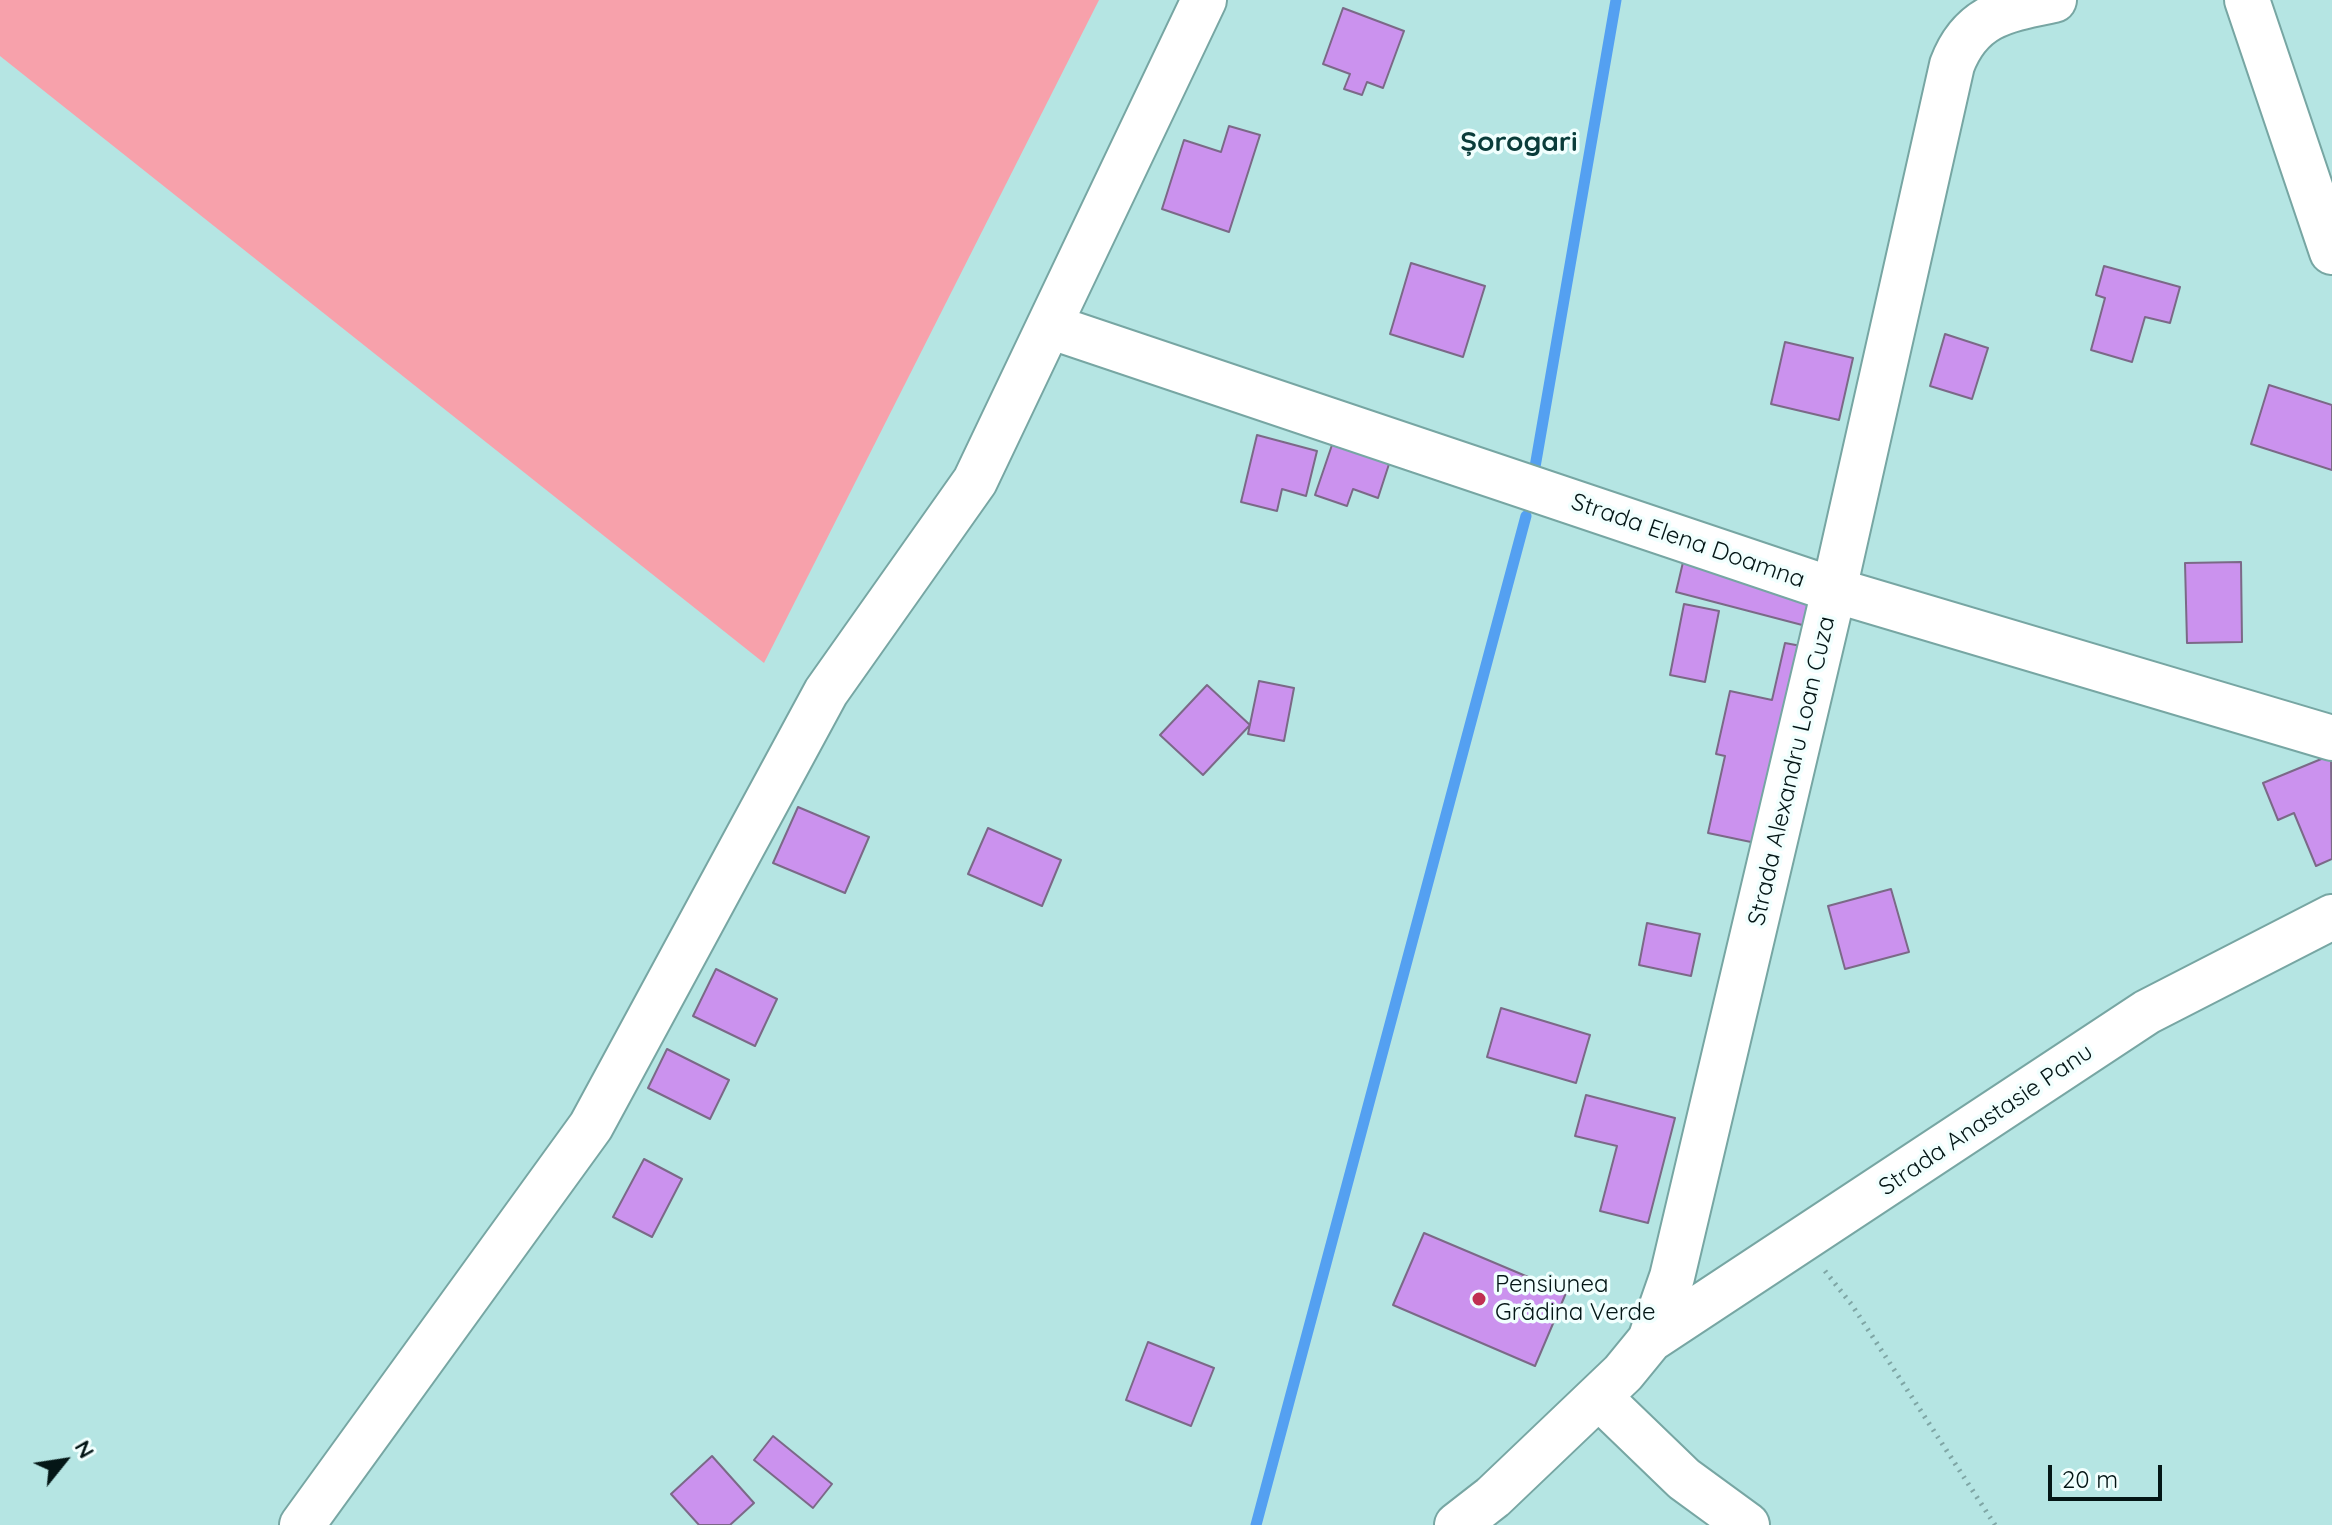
<!DOCTYPE html>
<html>
<head>
<meta charset="utf-8">
<style>
  body { margin:0 }
  #map { position:relative; width:2332px; height:1525px; overflow:hidden; background:#b5e5e3; font-family:Quicksand,sans-serif }
  canvas { display:block }
  .north { position:absolute; left:24px; top:1421px; width:80px; height:80px; -webkit-text-stroke:6px #f1fffe; paint-order:stroke; rotate:60deg; font-size:22px; font-weight:700; line-height:32px; text-align:center; color:#041616 }
  .north::after { content:''; display:block; margin:auto; width:28px; height:36px; background:#041616; clip-path:polygon(50% 0,100% 100%,50% 72%,0 100%) }
  .scale { position:absolute; left:2048px; top:1465px; width:114px; height:36px; box-sizing:border-box; border:4px solid #041616; border-top:0; padding-left:10px; font-size:24px; line-height:28px; white-space:nowrap; color:#041616; -webkit-text-stroke:6px #f1fffe; paint-order:stroke }
</style>
</head>
<body>
<div id="map">
<canvas width="2332" height="1525"></canvas>
<div class="north">N</div>
<div class="scale">20 m</div>
</div>
<script>
const ctx = document.querySelector('canvas').getContext('2d');
ctx.lineJoin = 'round';
function paint(path, color) { ctx.fillStyle = color; ctx.fill(path, 'evenodd'); }
function trace(path, color, width, dash) { ctx.strokeStyle = color; ctx.lineWidth = width; ctx.lineCap = dash ? 'butt' : 'round'; ctx.setLineDash(dash || []); ctx.stroke(path); }
function label(font, color, halo, rows, align = 'center') {
  ctx.font = font + ' Quicksand,sans-serif'; ctx.lineWidth = 7; ctx.setLineDash([]); ctx.textBaseline = 'middle'; ctx.strokeStyle = halo; ctx.fillStyle = color; for (const [text, x, y, turn = 0] of rows) {
    ctx.save(); ctx.translate(x, y); ctx.rotate((+turn || 0) * Math.PI / 180); ctx.textAlign = isNaN(turn) ? turn : align; if (halo) ctx.strokeText(text, 0, 0); ctx.fillText(text, 0, 0); ctx.restore();
  }
}
paint(new Path2D(`
  M 0,0 L 1099,0 L 764,663 L 0,56 Z`), '#f7a1ab');
trace(new Path2D(`
  M 1535,467 L 1616,0
  M 1256,1525 L 1526,516`), '#54a0f1', 11);
const building = new Path2D(`
  M 1343,8 L 1404,31 L 1383,88 L 1367,82 L 1362,95 L 1344,89 L 1350,74 L 1323,64 Z
  M 1229,126 L 1260,135 L 1229,232 L 1162,209 L 1184,140 L 1221,152 Z
  M 1411,263 L 1485,286 L 1463,357 L 1390,334 Z
  M 2104,266 L 2180,287 L 2170,323 L 2145,317 L 2132,362 L 2091,350 L 2105,298 L 2096,295 Z
  M 1945,334 L 1988,348 L 1972,399 L 1930,386 Z
  M 1785,342 L 1853,358 L 1839,420 L 1771,404 Z
  M 2269,385 L 2332,405 L 2332,470 L 2251,444 Z
  M 1257,435 L 1317,451 L 1306,496 L 1282,489 L 1277,511 L 1241,502 Z
  M 1333,442 L 1390,461 L 1378,498 L 1353,489 L 1347,506 L 1315,495 Z
  M 1684,558 L 1815,592 L 1806,626 L 1676,592 Z
  M 2241,562 L 2242,642 L 2187,643 L 2185,563 Z
  M 1684,604 L 1719,611 L 1705,682 L 1670,675 Z
  M 1785,643 L 1812,648 L 1770,846 L 1708,833 L 1725,756 L 1716,754 L 1730,691 L 1772,700 Z
  M 1259,681 L 1294,688 L 1284,741 L 1248,734 Z
  M 1207,685 L 1250,725 L 1203,775 L 1160,735 Z
  M 2331,755 L 2332,859 L 2316,866 L 2294,813 L 2278,820 L 2263,783 Z
  M 798,807 L 869,837 L 845,893 L 773,863 Z
  M 988,828 L 1061,860 L 1042,906 L 968,874 Z
  M 1891,889 L 1909,952 L 1845,969 L 1828,906 Z
  M 1647,923 L 1700,934 L 1691,976 L 1639,965 Z
  M 716,969 L 777,999 L 755,1046 L 693,1016 Z
  M 1501,1008 L 1590,1035 L 1576,1083 L 1487,1057 Z
  M 667,1049 L 729,1080 L 710,1119 L 648,1088 Z
  M 1586,1095 L 1675,1118 L 1648,1223 L 1600,1211 L 1617,1146 L 1575,1136 Z
  M 644,1159 L 682,1179 L 652,1237 L 613,1217 Z
  M 1424,1233 L 1566,1293 L 1535,1366 L 1393,1305 Z
  M 1148,1342 L 1214,1368 L 1191,1426 L 1126,1400 Z
  M 773,1436 L 832,1484 L 813,1508 L 754,1460 Z
  M 712,1456 L 754,1503 L 730,1525 L 699,1525 L 671,1494 Z`);
paint(building, '#cb92ee');
trace(building, '#7b6987', 2);
const minor = new Path2D(`
  M 2247,0 L 2332,252
  M 1049,326 L 1834,590 L 2332,738
  M 1650,1340 L 2147,1012 L 2332,917
  M 1600,1398 L 1684,1479 L 1747,1525
  M 302,1525 L 591,1126 L 826,692 L 975,481 L 1204,0
  M 1457,1525 L 1493,1497 L 1623,1373 L 1650,1340 L 1672,1277 L 1834,590 L 1952,65 C 1971,15 2005,10 2054,0`);
trace(minor, '#77a6a3', 48);
trace(new Path2D(`
  M 1825,1271 L 1852,1305 L 1995,1525`), '#7fa6a5', 5, [2, 6]);
trace(minor, '#fff', 44);
for (const [x, y, r, color] of [
  [1479,1299,8,"#c03053"]
]) { const dot = new Path2D(); dot.arc(x, y, r, 0, 2 * Math.PI); ctx.fillStyle = color; ctx.fill(dot); trace(dot, '#f1fffe', 3); }
label('24px', '#041616', '#f1fffe', [
  ["Strada Elena Doamna",1688,541,19],
  ["Strada Alexandru Loan Cuza",1792,771,-77],
  ["Strada Anastasie Panu",1986,1120,-34]
]);
label('24px', '#041616', '#f1fffe', [
  ["Pensiunea",1495,1285],
  ["Grădina Verde",1495,1313]
], 'left');
label('bold 28px', '#0a3c3a', '#f1fffe', [
  ["Șorogari",1519,143]
]);
</script>
</body>
</html>
